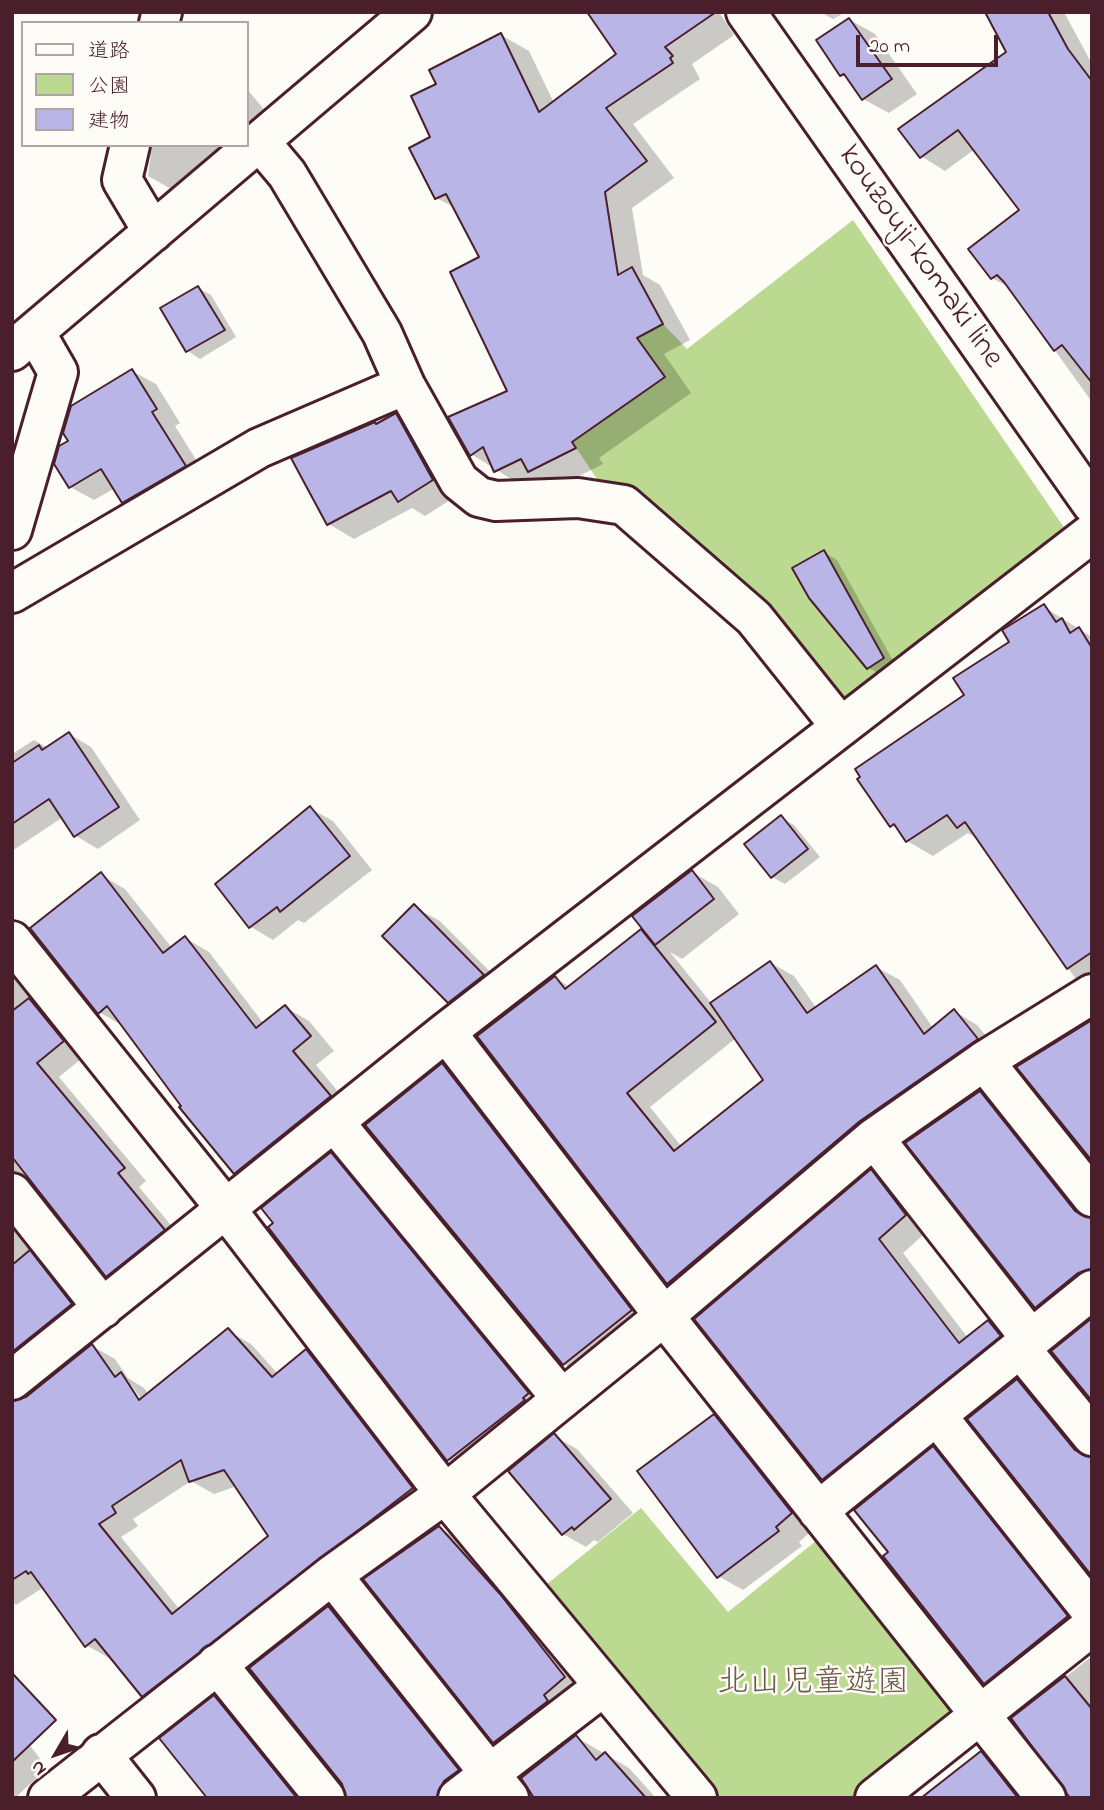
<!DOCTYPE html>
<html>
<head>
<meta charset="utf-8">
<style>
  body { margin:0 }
  #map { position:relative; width:1104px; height:1810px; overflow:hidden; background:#fdfcf7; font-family:"Indie Flower","Klee One",sans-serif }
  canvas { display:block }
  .frame { position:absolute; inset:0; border:14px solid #4a1f2b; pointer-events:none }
  .legend { position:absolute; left:21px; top:21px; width:228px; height:126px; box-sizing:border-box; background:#fdfcf7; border:2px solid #b5a4a5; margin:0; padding:9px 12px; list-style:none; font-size:21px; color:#4a1f2b }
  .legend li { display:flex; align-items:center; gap:14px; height:35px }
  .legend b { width:35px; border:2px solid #b5a4a5 }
  .north { position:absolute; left:21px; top:1719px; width:70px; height:70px; -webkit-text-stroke:5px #fdfcf7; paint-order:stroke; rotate:231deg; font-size:19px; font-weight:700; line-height:28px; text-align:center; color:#4a1f2b }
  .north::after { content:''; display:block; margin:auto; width:24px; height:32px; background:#4a1f2b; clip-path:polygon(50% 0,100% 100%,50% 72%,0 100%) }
  .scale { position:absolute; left:856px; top:35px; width:142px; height:32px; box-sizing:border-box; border:4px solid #4a1f2b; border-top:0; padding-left:9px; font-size:21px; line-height:24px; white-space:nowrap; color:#4a1f2b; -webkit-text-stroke:5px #fdfcf7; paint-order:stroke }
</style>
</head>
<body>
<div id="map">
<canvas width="1104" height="1810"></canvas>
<div class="frame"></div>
<ul class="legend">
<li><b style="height:9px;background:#fdfcf7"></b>道路</li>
<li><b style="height:19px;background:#bcd991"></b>公園</li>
<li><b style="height:19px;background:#b9b6e7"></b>建物</li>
</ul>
<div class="north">N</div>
<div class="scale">20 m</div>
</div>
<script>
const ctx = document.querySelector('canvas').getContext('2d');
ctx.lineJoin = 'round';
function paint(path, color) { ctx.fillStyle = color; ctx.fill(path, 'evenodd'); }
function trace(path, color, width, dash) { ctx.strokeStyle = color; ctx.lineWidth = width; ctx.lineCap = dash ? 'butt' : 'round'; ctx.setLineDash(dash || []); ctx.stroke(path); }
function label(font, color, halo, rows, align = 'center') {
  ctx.font = font + ' "Indie Flower","Klee One",sans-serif'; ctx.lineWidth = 5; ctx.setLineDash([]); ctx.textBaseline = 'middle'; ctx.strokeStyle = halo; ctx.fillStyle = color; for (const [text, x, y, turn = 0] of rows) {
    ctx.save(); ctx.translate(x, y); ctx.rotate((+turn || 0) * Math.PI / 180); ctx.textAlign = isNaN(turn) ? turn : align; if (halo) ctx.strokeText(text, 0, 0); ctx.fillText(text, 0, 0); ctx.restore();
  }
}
paint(new Path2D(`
  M 853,220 L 1076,545 L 841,727 L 601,485 L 567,434 L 664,376 L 638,339 L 663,324 L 687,349 Z
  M 641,1508 L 728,1612 L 832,1528 L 979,1715 L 875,1798 L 697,1798 L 531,1597 Z`), '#bcd991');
paint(new Path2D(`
  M 589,12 L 719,12 L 734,35 L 692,64 L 700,79 L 633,124 L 674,178 L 632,208 L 643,275 L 660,285 L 690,340 L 664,354 L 691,393 L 599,458 L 603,464 L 557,487 L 541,478 L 524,487 L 471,454 L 509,392 L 482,258 L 456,208 L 436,198 L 431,139 L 414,97 L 438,85 L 501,35 L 529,51 L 554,103 L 618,55 Z
  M 820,12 L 846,12 L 833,19 Z
  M 987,12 L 1064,12 L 1092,64 L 1092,402 L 1010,288 L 992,278 L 1021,210 L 975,149 L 945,171 L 921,156 L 1008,52 Z
  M 850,20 L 875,34 L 917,94 L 889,113 L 863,99 L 850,79 L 842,75 Z
  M 247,89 L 266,112 L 247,128 Z
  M 152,145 L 227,145 L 173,190 L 148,176 Z
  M 198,288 L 211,295 L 236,337 L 200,359 L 188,351 L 162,309 Z
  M 132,371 L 156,384 L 180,423 L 175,426 L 208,479 L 147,515 L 123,502 L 115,488 L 94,500 L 70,487 L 70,441 Z
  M 396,415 L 421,430 L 458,495 L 425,516 L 412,508 L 354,539 L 329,524 L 377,425 Z
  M 824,552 L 837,560 L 896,666 L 881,675 L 869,668 L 811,597 Z
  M 1044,607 L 1092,637 L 1092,988 L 1075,978 L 978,839 L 968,833 L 933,856 L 907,841 L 900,830 L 891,825 L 966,696 Z
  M 69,734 L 91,747 L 140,820 L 98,849 L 76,836 L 63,817 L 12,851 L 12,754 L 34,740 L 48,748 Z
  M 310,808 L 333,821 L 372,870 L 304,923 L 298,920 L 273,940 L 251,927 L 217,884 Z
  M 781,818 L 794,825 L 820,857 L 785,884 L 772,877 L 747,844 Z
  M 692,872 L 718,887 L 739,914 L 682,959 L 670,952 L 712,1004 L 771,963 L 794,976 L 817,1009 L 876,967 L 900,980 L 933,1028 L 954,1011 L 977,1025 L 1000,1053 L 692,1297 L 669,1283 L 479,1036 L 555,978 L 570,987 L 641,931 L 652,938 ZM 736,1038 L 765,1080 L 682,1147 L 650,1107 Z
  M 101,875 L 125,889 L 172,948 L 185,938 L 209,952 L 264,1024 L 285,1007 L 309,1021 L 334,1051 L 316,1065 L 354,1111 L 259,1187 L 235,1173 L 123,1026 L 99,1012 Z
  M 414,907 L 440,921 L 508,990 L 475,1017 L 449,1002 Z
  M 12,948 L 86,1055 L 59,1077 L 146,1181 L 139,1187 L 186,1243 L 130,1288 L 107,1275 L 33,1183 L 21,1189 L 94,1318 L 13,1397 L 15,1403 L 26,1399 L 92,1346 L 115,1359 L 128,1378 L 144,1388 L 149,1395 L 228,1331 L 251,1344 L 278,1374 L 306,1351 L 329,1364 L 435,1502 L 166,1708 L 143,1695 L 111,1657 L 109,1658 L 86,1645 L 44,1587 L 16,1605 L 12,1602 ZM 127,1384 L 131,1385 L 146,1406 L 143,1408 ZM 191,1481 L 214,1494 L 237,1486 L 271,1537 L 180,1610 L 121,1537 L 138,1526 L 133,1519 Z
  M 442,1065 L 467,1080 L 655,1325 L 589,1379 L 564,1364 Z
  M 980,1093 L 1006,1108 L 1092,1216 L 1092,1299 L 1062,1322 L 1036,1307 Z
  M 331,1155 L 355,1169 L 552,1407 L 472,1473 L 448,1459 Z
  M 871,1172 L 895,1186 L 930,1229 L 903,1253 L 968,1338 L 988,1322 L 1013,1336 L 847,1493 L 823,1479 Z
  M 1017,1381 L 1043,1396 L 1092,1455 L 1092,1574 Z
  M 714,1416 L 738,1430 L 815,1528 L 799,1542 L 802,1546 L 743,1590 L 718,1576 Z
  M 554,1436 L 577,1449 L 633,1513 L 598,1542 L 594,1540 L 586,1547 L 563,1534 Z
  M 933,1448 L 957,1462 L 1091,1631 L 1009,1696 L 985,1683 L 890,1553 Z
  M 439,1528 L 462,1541 L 588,1692 L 518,1756 L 495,1742 L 366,1580 Z
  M 329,1608 L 352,1622 L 482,1784 L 467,1798 L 348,1798 Z
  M 1092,1656 L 1092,1798 L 1069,1798 L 1013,1719 Z
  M 214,1697 L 238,1711 L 308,1798 L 210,1798 Z
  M 12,1728 L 20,1732 L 47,1768 L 15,1798 L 12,1798 Z
  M 576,1737 L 629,1768 L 656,1798 L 539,1798 Z
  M 981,1753 L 1007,1768 L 1030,1798 L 924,1798 Z`), '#0003');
const building = new Path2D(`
  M 587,12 L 716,12 L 665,47 L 673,56 L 670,58 L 673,63 L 606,108 L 647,161 L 605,192 L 618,275 L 632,267 L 663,324 L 637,338 L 665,377 L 572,442 L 576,448 L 528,472 L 521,459 L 494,472 L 483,447 L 470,456 L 448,417 L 507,391 L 450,272 L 479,257 L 446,194 L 435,199 L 409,148 L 430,137 L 411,96 L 436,84 L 429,70 L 501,33 L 539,112 L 616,54 Z
  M 985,12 L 1048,12 L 1068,49 L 1092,81 L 1092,383 L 1062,345 L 1054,351 L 1004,282 L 997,275 L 991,279 L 968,249 L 1019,210 L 958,130 L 920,158 L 898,129 L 1006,52 Z
  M 849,18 L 892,79 L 862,100 L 844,74 L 840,76 L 816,40 Z
  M 198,286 L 225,330 L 186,352 L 160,308 Z
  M 132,369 L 157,409 L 152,412 L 186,466 L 122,503 L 101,469 L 69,488 L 54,464 L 59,446 L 68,441 L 63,433 L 71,406 Z
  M 396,413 L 433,480 L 398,502 L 391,491 L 327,525 L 291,458 L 375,422 L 376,424 Z
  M 824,550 L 884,658 L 867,669 L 809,598 L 792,568 Z
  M 1044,604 L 1056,622 L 1062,618 L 1070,633 L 1079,627 L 1092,648 L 1092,952 L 1067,969 L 965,822 L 957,828 L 947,815 L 906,842 L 894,824 L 890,827 L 857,779 L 860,777 L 855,769 L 964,695 L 953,678 L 1009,642 L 1002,630 Z
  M 69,732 L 119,807 L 74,837 L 49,799 L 12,824 L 12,763 L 39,745 L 42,750 Z
  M 310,806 L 350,856 L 280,912 L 277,907 L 249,928 L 215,884 Z
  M 781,815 L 808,849 L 771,878 L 744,844 Z
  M 692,870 L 714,899 L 655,945 L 632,916 Z
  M 101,872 L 163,953 L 185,936 L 256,1028 L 285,1005 L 311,1036 L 293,1051 L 331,1096 L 234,1174 L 179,1107 L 181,1106 L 107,1006 L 98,1014 L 30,928 Z
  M 414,904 L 484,975 L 448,1003 L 382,936 Z
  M 641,929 L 716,1022 L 627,1093 L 674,1151 L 763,1080 L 710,1003 L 770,961 L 807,1013 L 876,965 L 924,1034 L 954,1009 L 978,1039 L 860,1121 L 667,1284 L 477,1036 L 555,976 L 565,989 Z
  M 29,998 L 64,1041 L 37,1063 L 125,1168 L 118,1173 L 165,1230 L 106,1277 L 12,1157 L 12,1011 Z
  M 1092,1020 L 1092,1161 L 1016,1067 Z
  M 442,1063 L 632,1310 L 563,1365 L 365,1125 Z
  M 980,1091 L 1075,1211 L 1092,1218 L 1092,1269 L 1078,1273 L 1035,1308 L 905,1143 Z
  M 331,1152 L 529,1393 L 523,1398 L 525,1400 L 447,1461 L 268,1227 L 273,1223 L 261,1208 Z
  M 871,1169 L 906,1215 L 879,1239 L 959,1343 L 988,1320 L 1001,1336 L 822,1480 L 694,1319 Z
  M 30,1250 L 72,1304 L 12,1352 L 12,1265 Z
  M 1092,1318 L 1092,1401 L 1051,1351 Z
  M 228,1328 L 272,1377 L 306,1349 L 413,1488 L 142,1697 L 95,1639 L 85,1647 L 31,1572 L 28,1574 L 26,1571 L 12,1580 L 12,1401 L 26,1397 L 92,1344 L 115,1377 L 121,1372 L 139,1400 ZM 181,1460 L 189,1482 L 224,1470 L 268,1536 L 172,1614 L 99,1524 L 116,1513 L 112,1506 Z
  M 1017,1379 L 1075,1450 L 1092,1457 L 1092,1576 L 967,1419 Z
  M 714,1414 L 792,1513 L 776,1527 L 779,1531 L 717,1578 L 637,1471 Z
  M 554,1433 L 611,1499 L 574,1530 L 572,1527 L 562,1535 L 508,1471 Z
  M 933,1446 L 1068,1616 L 984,1684 L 883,1556 L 888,1552 L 854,1510 Z
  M 439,1526 L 500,1594 L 565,1677 L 544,1695 L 548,1701 L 493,1743 L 363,1579 Z
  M 328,1606 L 459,1770 L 444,1781 L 437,1798 L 346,1798 L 342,1784 L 249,1668 Z
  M 12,1673 L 56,1720 L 12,1762 Z
  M 1065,1676 L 1092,1709 L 1092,1798 L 1070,1798 L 1011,1718 Z
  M 214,1695 L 297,1798 L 207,1798 L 159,1738 Z
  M 576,1735 L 596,1760 L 605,1752 L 646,1798 L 534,1798 L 521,1778 Z
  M 981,1751 L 1018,1798 L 921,1798 Z`);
paint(building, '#b9b6e7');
trace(building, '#4a1f2b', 2);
const minor = new Path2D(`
  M 159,23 L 162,12
  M 260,142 L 287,174 L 382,333 L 405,385 L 459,481 L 479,497 L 496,501 L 578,498 L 624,505 L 754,618 L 841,727
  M 130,145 L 122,180 L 153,232
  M 12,351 L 412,12
  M 12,530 L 58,372 L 35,332
  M 12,593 L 259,448 L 405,385
  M 12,941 L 226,1209 L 445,1494 L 697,1798
  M 446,1032 L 664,1316 L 1046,1798
  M 984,1061 L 1092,1197
  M 334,1122 L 562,1399
  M 874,1138 L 1031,1339
  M 12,1193 L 103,1308
  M 1020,1348 L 1092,1436
  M 12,1380 L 446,1032 L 1092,533
  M 937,1416 L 1092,1612
  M 818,1511 L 1092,1290
  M 332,1575 L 509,1798
  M 217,1664 L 325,1798
  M 101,1754 L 136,1798
  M 48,1798 L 332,1575 L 445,1494 L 664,1316 L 874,1138 L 984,1061 L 1092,994
  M 458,1798 L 604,1686
  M 875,1798 L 1092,1626`);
const major = new Path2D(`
  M 746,12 L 1092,504`);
trace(minor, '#4a1f2b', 44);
trace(major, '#4a1f2b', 44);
trace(minor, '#fdfcf7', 38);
trace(major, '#fdfcf7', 38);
label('32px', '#4a1f2b', '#fdfcf7', [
  ["kouzouji-komaki line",919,258,55]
]);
label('32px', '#6c574a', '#fdfcf7', [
  ["北山児童遊園",813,1686]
]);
</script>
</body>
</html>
